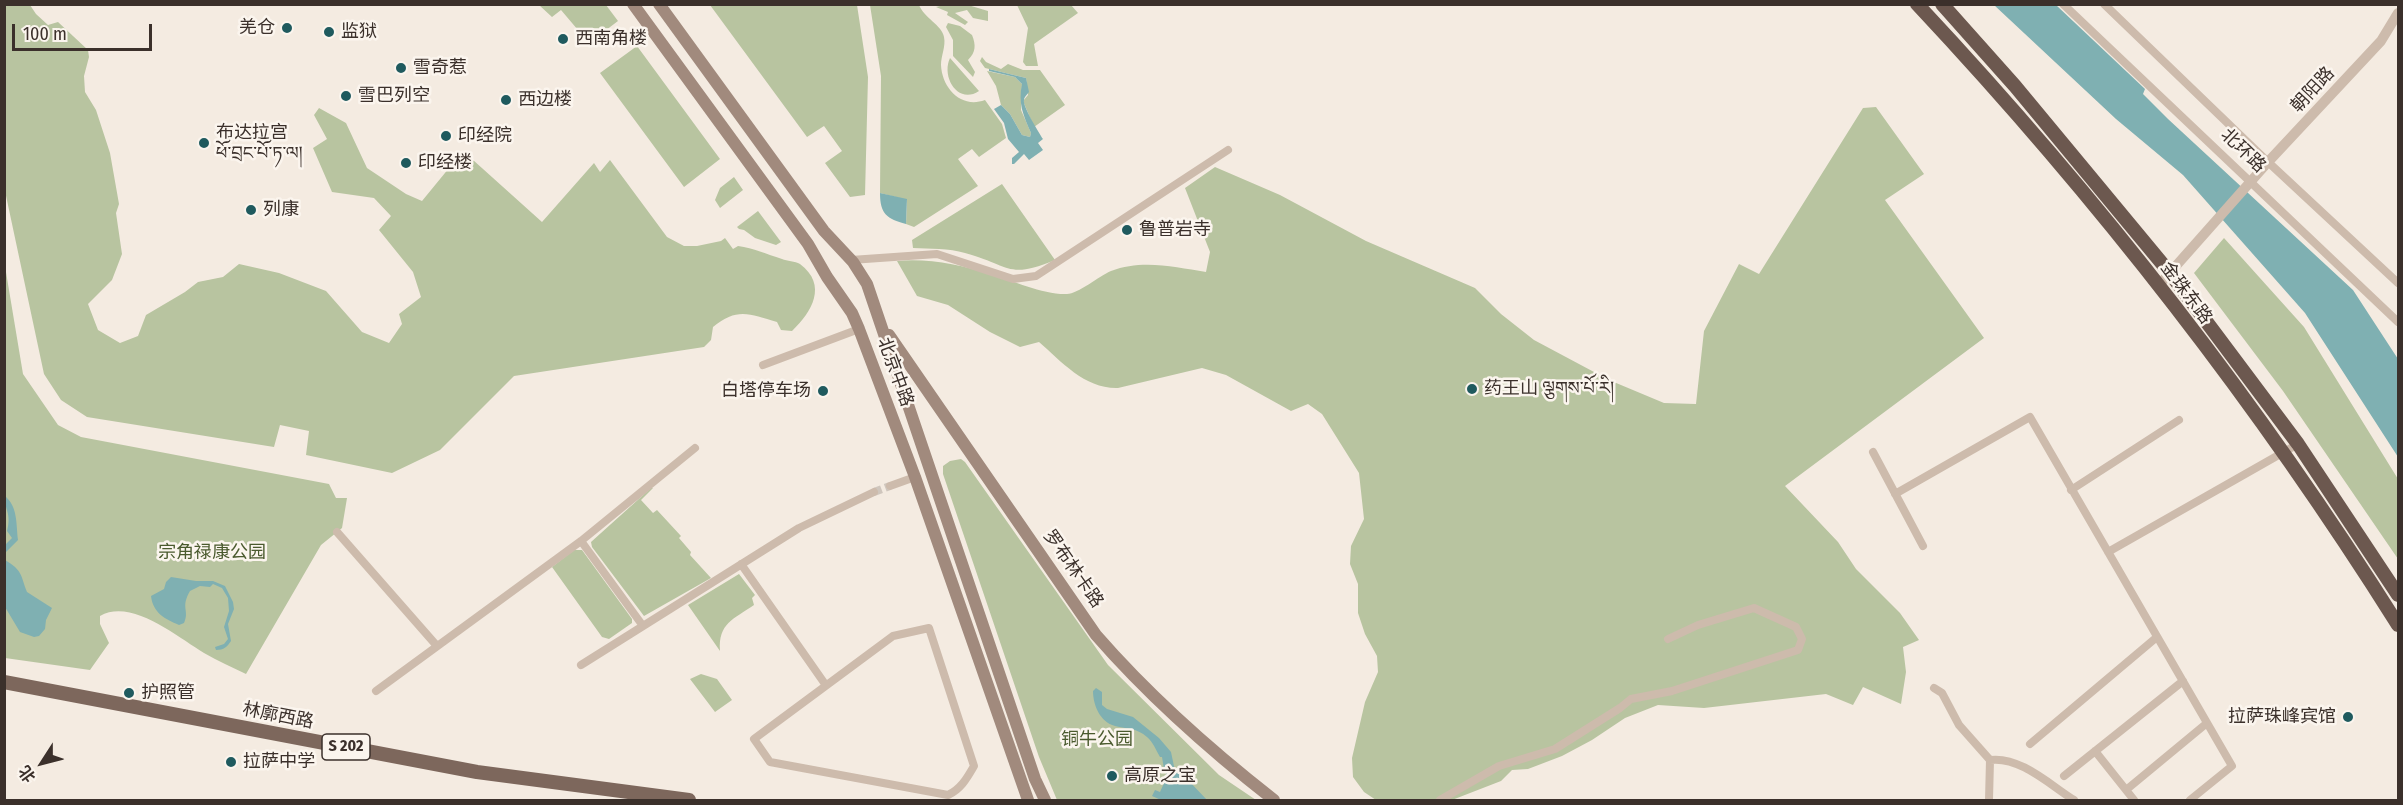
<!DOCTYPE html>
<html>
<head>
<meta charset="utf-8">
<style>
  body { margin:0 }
  #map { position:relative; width:2403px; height:805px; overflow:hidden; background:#f4ebe1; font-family:"Fira Sans Condensed","Noto Sans SC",sans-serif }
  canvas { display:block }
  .frame { position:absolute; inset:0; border:6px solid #3b302b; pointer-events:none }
  .north { position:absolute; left:12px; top:733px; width:60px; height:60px; -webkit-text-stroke:4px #fbf5ee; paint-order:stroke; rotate:234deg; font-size:16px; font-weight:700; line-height:24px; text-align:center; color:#3b302b }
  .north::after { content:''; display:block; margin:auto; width:21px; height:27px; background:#3b302b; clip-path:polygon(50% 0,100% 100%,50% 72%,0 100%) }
  .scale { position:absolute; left:12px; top:24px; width:140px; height:27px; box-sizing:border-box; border:3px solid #3b302b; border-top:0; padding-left:8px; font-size:18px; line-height:21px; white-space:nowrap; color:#3b302b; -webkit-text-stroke:4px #fbf5ee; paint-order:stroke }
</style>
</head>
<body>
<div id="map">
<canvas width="2403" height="805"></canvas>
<div class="frame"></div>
<div class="north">北</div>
<div class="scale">100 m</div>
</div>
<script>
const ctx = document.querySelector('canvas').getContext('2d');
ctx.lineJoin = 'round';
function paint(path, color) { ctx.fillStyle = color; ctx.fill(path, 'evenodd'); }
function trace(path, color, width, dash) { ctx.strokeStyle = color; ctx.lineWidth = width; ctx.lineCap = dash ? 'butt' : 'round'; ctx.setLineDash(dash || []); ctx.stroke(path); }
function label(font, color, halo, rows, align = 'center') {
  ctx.font = font + ' "Fira Sans Condensed","Noto Sans SC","Noto Serif Tibetan",sans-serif'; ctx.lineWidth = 5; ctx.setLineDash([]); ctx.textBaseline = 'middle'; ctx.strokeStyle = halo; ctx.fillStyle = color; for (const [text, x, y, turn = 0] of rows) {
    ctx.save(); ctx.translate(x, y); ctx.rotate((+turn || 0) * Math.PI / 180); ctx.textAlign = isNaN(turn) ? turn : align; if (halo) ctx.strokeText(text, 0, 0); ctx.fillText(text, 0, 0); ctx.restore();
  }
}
paint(new Path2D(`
  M 4,5 L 30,5 L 36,14 L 48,25 L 58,22 L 88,50 L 89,57 L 84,76 L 85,92 L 96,110 L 110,153 L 119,204 L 116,213 L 122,254 L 112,280 L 88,304 L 98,330 L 120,343 L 138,336 L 146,315 L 185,292 L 198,282 L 223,277 L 239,264 L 279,273 L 326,291 L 362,332 L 389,343 L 402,324 L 399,314 L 421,297 L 413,272 L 379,230 L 391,216 L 374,198 L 332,192 L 313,148 L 327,139 L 314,115 L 319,108 L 346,123 L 367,168 L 406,194 L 422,201 L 463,151 L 542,222 L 594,163 L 600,172 L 610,160 L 667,237 L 684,246 L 697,246 L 721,241 L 725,238 L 733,249 L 738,246 C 754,248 766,254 782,259 C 787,261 795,261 800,264 C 828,285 812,312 792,331 L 781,330 L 777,322 C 750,314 737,307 713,327 L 711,340 L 704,347 L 514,376 L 440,450 L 392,473 L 306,455 L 309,431 L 280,425 L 274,447 L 87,417 L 61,400 L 44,374 L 5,191 Z
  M 539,5 L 606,5 L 618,21 L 589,43 L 561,10 L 552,17 Z
  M 710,5 L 857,5 L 868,77 L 865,195 L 850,197 L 825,163 L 842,151 L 824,126 L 807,137 Z
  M 870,5 L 919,5 C 924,18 942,25 944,37 C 946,46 941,56 941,65 C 942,88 961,109 985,100 L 1002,124 L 1006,138 L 979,157 L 972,149 L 958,159 L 978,186 L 914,227 L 906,224 L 907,200 L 880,193 L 881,76 Z
  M 944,5 L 968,5 L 988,11 L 988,21 L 973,18 L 967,10 L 955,13 L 968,22 L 965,25 L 947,15 L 948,12 L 936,7 Z
  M 1017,5 L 1071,5 L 1078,13 L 1034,44 L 1038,66 L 1026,66 L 1023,62 L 1028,28 Z
  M 948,23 L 960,26 L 972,35 C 976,45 976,52 968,60 L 975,72 L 973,77 L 953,56 L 953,40 L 946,27 Z
  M 637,46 L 720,159 L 684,187 L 600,73 Z
  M 982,57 L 986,62 L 1001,69 L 1008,64 L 1023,70 L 1040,70 L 1065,105 L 1034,127 L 1023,101 L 1028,95 L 1026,78 L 985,68 L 980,61 Z
  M 950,58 L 979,91 C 958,105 941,77 950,58 Z
  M 987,71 L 1015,77 L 1022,84 L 1021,110 L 1031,133 L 1030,137 L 1022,135 L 1010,114 L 1001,105 L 996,86 Z
  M 1876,107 L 1924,174 L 1885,200 L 1984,338 L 1785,486 L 1838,542 L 1856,569 L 1900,613 L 1919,640 L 1903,647 L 1906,672 L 1901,704 L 1863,687 L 1853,705 L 1826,694 L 1704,708 L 1658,705 L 1625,718 L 1592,740 L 1562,756 L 1528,769 L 1512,770 L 1501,781 L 1452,800 L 1376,800 L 1364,792 L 1353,777 L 1352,758 L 1365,702 L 1378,672 L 1377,656 L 1365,634 L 1358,613 L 1358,584 L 1350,564 L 1351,546 L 1364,519 L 1359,473 L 1322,414 L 1308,404 L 1291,411 L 1226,375 L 1202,368 L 1118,388 C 1085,389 1062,362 1039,342 L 1020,347 L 990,332 L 948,305 L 917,296 L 897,261 C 929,258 960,265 991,274 C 1013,281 1044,295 1067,294 C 1078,294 1099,276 1111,271 C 1142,259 1175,267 1206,272 L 1210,252 L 1185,188 L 1215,167 L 1280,195 L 1366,241 L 1475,288 L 1501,314 L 1534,340 L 1609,380 L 1664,403 L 1696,404 L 1704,331 L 1739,264 L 1759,274 L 1863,108 Z
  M 734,177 L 743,190 L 720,208 L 715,200 L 720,188 Z
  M 1002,184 L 1055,260 C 1007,280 1010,265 965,253 C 949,248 930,249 913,248 L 912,240 Z
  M 758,211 L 781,242 L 776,245 L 755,238 L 744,230 L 739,229 L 737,227 Z
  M 2224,238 L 2304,327 L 2398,479 L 2398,559 L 2283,391 L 2194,273 Z
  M 4,260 L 23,374 L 58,425 L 81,437 L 329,484 L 336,498 L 347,498 L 342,528 L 321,545 L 246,674 C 232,667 218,661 204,653 C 177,637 132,598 100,616 L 100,624 L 109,643 L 90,670 L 5,658 Z
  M 961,459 L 965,462 L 1108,665 L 1219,775 L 1256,800 L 1057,800 L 1039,757 L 943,474 L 943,466 L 950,461 Z
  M 651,488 L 653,488 L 641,500 L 653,513 L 657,510 L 681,536 L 679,538 L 691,552 L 690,555 L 711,578 L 644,616 L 592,547 L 591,542 Z
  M 574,550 L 582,550 L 632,619 L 632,623 L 609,639 L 602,637 L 552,567 Z
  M 739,574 L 755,595 L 752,598 L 754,605 C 734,619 718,623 720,651 L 688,605 Z
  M 701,674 L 717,679 L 732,700 L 715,712 L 690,679 Z`), '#b8c4a0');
paint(new Path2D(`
  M 1994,5 L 2056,5 L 2145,89 L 2143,94 L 2168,119 L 2353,290 L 2398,359 L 2398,457 L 2305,313 L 2183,175 L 2116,119 Z
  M 989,69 L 1026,78 L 1029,92 C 1027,95 1024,97 1024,100 C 1022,105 1039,133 1043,139 L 1038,143 L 1043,150 L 1029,160 L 1024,154 L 1014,164 L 1012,164 L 1012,158 L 1019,152 L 1008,139 L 1004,123 L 994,109 L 1001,105 L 1010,114 L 1022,135 L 1030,137 L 1031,133 C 1023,115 1018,103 1022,84 L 1015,77 L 989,71 Z
  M 880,193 L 907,199 L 906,224 C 887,219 880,214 880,193 Z
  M 5,496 C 18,507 16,524 18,540 L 5,553 L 5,545 L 12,538 L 7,531 C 12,513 4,510 5,496 Z
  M 5,560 C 23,571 20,574 27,592 L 52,608 L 46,620 L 45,629 L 39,636 L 34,637 L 20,632 L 5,607 Z
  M 171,577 L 196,581 L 213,581 L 225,586 L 233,602 L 234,609 L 228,624 L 231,641 C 227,647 224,650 216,650 L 215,647 L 224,644 L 228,639 L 224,627 L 229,611 L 228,598 L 222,588 L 213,584 L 210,587 L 200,586 L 190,591 C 180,608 190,610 184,623 L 179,625 C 165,619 153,613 151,596 L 164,589 L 166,582 Z
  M 1096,688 L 1102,692 L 1102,705 L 1107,709 L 1133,717 L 1159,738 L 1171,752 L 1175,771 L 1188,780 L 1207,800 L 1161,800 L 1152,796 L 1155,790 L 1160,792 L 1165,781 L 1167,770 L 1164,769 L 1162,757 L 1160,757 C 1156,750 1153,742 1147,737 C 1137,728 1127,729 1115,726 C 1100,722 1093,705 1093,691 Z`), '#7fb0b2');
trace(new Path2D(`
  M 874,492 L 890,486`), '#cfc6bd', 8, [8, 4]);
trace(new Path2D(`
  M 2063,4 L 2398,322
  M 2104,4 L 2268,162 L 2398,283
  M 851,260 L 937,254 L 1013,279 L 1036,276 L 1228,150
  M 763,365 L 859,329
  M 1873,452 L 1923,546
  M 890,486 L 915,477
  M 2071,490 L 2179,420
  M 1895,494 L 2030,417 L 2232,766 L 2190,800
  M 337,532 L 437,646
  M 581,541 L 643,626
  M 2108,552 L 2298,444
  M 741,564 L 825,684
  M 929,628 L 974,766 C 967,778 961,789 948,795 L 770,762 L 754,739 L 893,636 Z
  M 581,665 L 799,528 L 874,492
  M 1934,688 L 1942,693 L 1959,725 L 1990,760 L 1989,800
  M 376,691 L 581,541 L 695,448
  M 2030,744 L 2157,637
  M 2095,751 L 2134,800
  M 1990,760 C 2020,756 2050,785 2074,800
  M 2064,776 L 2183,681
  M 2126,790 L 2207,723
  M 1440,800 L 1499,766 L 1555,749 L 1620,708 L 1631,699 L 1672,691 L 1798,650 L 1802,639 L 1796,627 L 1754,608 L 1698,625 L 1668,639`), '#cdbbac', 8);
trace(new Path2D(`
  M 2159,285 L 2268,162 L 2381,41 L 2398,13`), '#cdbbac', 10);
trace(new Path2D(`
  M 633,4 L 808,244 L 827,277 L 852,313 L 859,329 L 915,477 L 1028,800
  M 659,4 L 824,231 L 853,262 L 867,284 L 1035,779 L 1045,800
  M 889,335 L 1096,635 C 1150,697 1210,750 1274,800`), '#a18a7d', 12);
trace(new Path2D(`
  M 4,682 L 477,772 L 689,800`), '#7d675c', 14);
trace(new Path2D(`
  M 1917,4 C 2096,195 2259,404 2398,625
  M 1942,4 L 2015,86 L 2170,273 L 2298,444 L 2398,595`), '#6c584f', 14);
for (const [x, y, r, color] of [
  [287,28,6,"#1f5a5e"],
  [329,32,6,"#1f5a5e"],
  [563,39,6,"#1f5a5e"],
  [401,68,6,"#1f5a5e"],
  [346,96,6,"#1f5a5e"],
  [506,100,6,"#1f5a5e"],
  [446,136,6,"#1f5a5e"],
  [204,143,6,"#1f5a5e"],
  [406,163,6,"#1f5a5e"],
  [251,210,6,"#1f5a5e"],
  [1127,230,6,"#1f5a5e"],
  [1472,389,6,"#1f5a5e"],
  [823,391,6,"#1f5a5e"],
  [129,693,6,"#1f5a5e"],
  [2348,717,6,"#1f5a5e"],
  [231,762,6,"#1f5a5e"],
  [1112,776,6,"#1f5a5e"]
]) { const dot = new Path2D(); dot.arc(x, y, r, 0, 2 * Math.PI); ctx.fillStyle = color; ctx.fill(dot); trace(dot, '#fbf5ee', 2); }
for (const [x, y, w] of [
  [346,747,48]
]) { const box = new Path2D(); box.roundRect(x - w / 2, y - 13, w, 26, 4.5); ctx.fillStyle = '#fbf5ee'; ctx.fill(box); trace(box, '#3b302b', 1.5); }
label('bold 16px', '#3b302b', null, [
  ["S 202",346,747]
]);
label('18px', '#3b302b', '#fbf5ee', [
  ["羌仓",275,28,"right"],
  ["监狱",341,32],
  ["西南角楼",575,39],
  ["雪奇惹",413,68],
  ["雪巴列空",358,96],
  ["西边楼",518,100],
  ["布达拉宫",216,133],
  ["ཕོ་བྲང་པོ་ཏ་ལ།",216,154],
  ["印经院",458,136],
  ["印经楼",418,163],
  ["列康",263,210],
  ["鲁普岩寺",1139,230],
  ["药王山 ལྕགས་པོ་རི།",1484,389],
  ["白塔停车场",811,391,"right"],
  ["护照管",141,693],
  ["拉萨珠峰宾馆",2336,717,"right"],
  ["拉萨中学",243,762],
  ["高原之宝",1124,776]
], 'left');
label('18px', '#3b302b', '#fbf5ee', [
  ["朝阳路",2313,90,-47],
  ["北环路",2243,151,44],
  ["金珠东路",2186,293,53],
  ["北京中路",895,372,70],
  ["罗布林卡路",1073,569,55],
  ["林廓西路",278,716,11]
]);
label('18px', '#4a5a2e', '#fbf5ee', [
  ["宗角禄康公园",212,553],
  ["铜牛公园",1097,740]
]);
</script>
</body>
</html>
